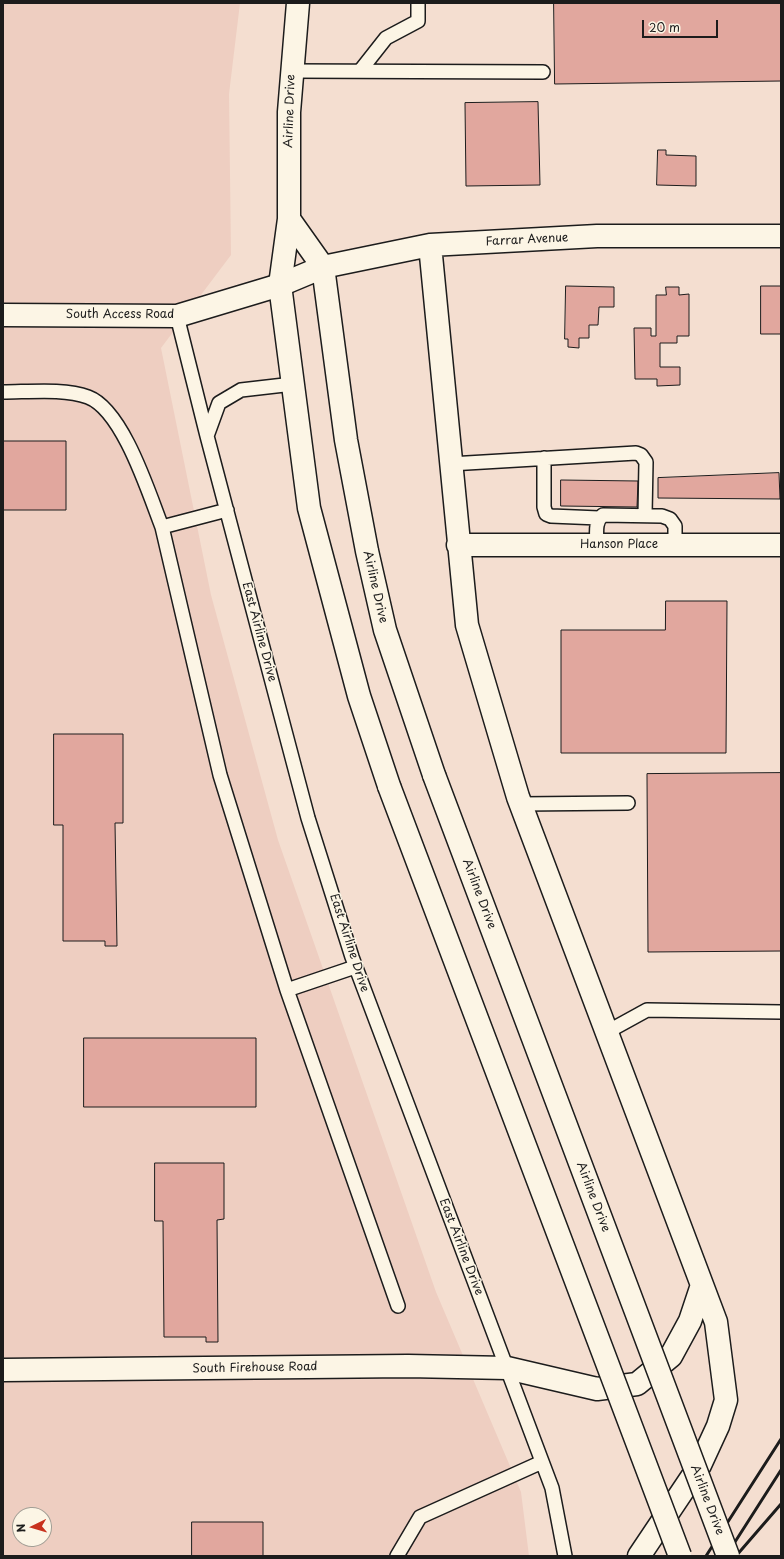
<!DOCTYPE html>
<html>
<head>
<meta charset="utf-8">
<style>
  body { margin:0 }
  #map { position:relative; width:784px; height:1559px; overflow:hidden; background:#f4ded0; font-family:"Playpen Sans",sans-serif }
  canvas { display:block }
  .frame { position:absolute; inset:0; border:4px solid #1c1c1c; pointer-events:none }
  .north { position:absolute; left:12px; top:1507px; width:40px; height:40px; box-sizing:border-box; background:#fcf5e5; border:1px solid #a29e95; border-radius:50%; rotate:265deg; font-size:11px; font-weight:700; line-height:16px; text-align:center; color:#1c1c1c }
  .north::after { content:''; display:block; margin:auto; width:14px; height:18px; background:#c8321e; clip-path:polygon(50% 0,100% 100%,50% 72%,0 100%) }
  .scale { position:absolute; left:642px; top:20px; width:76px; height:18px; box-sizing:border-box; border:2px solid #1c1c1c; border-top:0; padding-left:5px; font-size:12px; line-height:14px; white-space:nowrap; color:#1c1c1c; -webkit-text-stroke:3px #fcf5e5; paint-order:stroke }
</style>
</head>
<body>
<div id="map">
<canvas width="784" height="1559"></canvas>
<div class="frame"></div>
<div class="north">N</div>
<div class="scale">20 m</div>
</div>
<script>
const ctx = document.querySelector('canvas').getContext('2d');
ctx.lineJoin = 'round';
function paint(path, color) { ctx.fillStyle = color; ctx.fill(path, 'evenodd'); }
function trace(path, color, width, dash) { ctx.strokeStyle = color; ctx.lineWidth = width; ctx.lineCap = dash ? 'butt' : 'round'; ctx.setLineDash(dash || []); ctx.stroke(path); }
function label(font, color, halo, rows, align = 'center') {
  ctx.font = font + ' "Playpen Sans",sans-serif'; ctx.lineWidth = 3; ctx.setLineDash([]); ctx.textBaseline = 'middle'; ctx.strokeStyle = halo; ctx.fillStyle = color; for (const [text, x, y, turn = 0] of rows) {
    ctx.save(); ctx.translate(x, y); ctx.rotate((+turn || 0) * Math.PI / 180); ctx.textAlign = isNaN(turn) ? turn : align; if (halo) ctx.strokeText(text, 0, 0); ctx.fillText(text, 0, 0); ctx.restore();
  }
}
paint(new Path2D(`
  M 3,3 L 240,3 L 229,94 L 231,255 L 161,348 L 211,595 L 278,840 L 436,1292 L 521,1492 L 529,1556 L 3,1556 ZM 20,1515 L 44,1515 L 44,1539 L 20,1539 Z`), '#eecec1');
const building = new Path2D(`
  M 554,3 L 781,3 L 781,81 L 555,84 Z
  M 538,102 L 540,185 L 466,186 L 465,103 Z
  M 658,150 L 666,150 L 666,155 L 696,156 L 696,186 L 657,185 Z
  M 566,286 L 614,287 L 614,307 L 599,307 L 598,325 L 589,325 L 589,338 L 579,338 L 579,348 L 568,347 L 568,339 L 565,339 Z
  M 761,286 L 781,286 L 781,334 L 761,334 Z
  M 666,287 L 679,287 L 679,295 L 689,294 L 689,336 L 677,336 L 677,343 L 660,343 L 660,367 L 680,367 L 680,385 L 657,386 L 657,379 L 635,379 L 634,328 L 651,328 L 651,336 L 656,336 L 656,295 L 666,295 Z
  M 3,441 L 66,441 L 66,510 L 3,510 Z
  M 779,473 L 780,499 L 658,498 L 658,478 Z
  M 561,480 L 638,481 L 637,507 L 561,506 Z
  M 666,601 L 727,601 L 726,753 L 561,753 L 561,630 L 665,630 Z
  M 54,734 L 123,734 L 123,823 L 115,823 L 117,946 L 105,946 L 105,941 L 63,941 L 63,825 L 54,825 Z
  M 781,773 L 781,951 L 648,952 L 647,774 Z
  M 84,1038 L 256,1038 L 256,1107 L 84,1107 Z
  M 155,1163 L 224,1163 L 224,1219 L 217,1220 L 218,1342 L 206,1342 L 206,1337 L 164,1337 L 163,1221 L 155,1221 Z
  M 192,1522 L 263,1522 L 263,1556 L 192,1556 Z`);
paint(building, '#e1a79e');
trace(building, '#1c1c1c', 1);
const lane = new Path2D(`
  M 292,71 L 543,72
  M 360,71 L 386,38 L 418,21 L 418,3
  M 177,316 L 207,436 L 308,818 L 352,957 L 552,1488 L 565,1556
  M 3,392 C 28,392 65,388 88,397 C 123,410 149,494 162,527
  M 207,436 L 219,403 L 241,390 L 293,384
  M 544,458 L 544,507 L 546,514 L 551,516 L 599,518
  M 450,464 L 636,453 L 641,455 L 646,462 L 645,515
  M 227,510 L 162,527 L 220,775 L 287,990 L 355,967
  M 597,545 C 597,535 594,522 603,515 L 662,516 L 670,519 L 675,526 L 675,545
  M 521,804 L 628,803
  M 287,990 L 398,1306
  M 607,1032 L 647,1010 L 781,1012
  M 397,1556 L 420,1517 L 542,1462`);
const street = new Path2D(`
  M 430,245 L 467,625 L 518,797 L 716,1322 L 726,1400 L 718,1426 L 700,1465 L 639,1556
  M 3,315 L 177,316 L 280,285 L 323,267 L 430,245 L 597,236 L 781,236
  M 458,545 L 781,545
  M 3,1370 L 408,1366 L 507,1368 L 597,1389 L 637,1384 L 671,1356 L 690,1321 L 702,1285`);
const highway = new Path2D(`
  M 298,3 L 289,112 L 289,219 L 280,285 L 309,508 L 359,696 L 389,786
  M 289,219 L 323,267 L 346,440 L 367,551 L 385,630 L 434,775`);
trace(lane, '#1c1c1c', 16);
trace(street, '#1c1c1c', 25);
trace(highway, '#1c1c1c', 25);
trace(lane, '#fcf5e5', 13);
trace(street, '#fcf5e5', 22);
trace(highway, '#fcf5e5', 22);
trace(new Path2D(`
  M 706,1556 L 781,1439
  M 726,1556 L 781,1470
  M 736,1556 L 781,1504`), '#1c1c1c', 3);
const highwayBridge = new Path2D(`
  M 434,775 L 728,1556
  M 389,786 L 680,1556`);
trace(highwayBridge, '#1c1c1c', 25, []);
trace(highwayBridge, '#fcf5e5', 22);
label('12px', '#1c1c1c', '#fcf5e5', [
  ["Airline Drive",290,111,-88],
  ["Farrar Avenue",527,240,-3],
  ["South Access Road",120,315],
  ["Hanson Place",619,545],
  ["Airline Drive",375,587,77],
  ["East Airline Drive",259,632,75],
  ["Airline Drive",479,894,69],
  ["East Airline Drive",349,943,72],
  ["Airline Drive",593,1197,69],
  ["East Airline Drive",461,1247,69],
  ["South Firehouse Road",255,1368,-1],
  ["Airline Drive",707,1500,69]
]);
</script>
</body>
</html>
